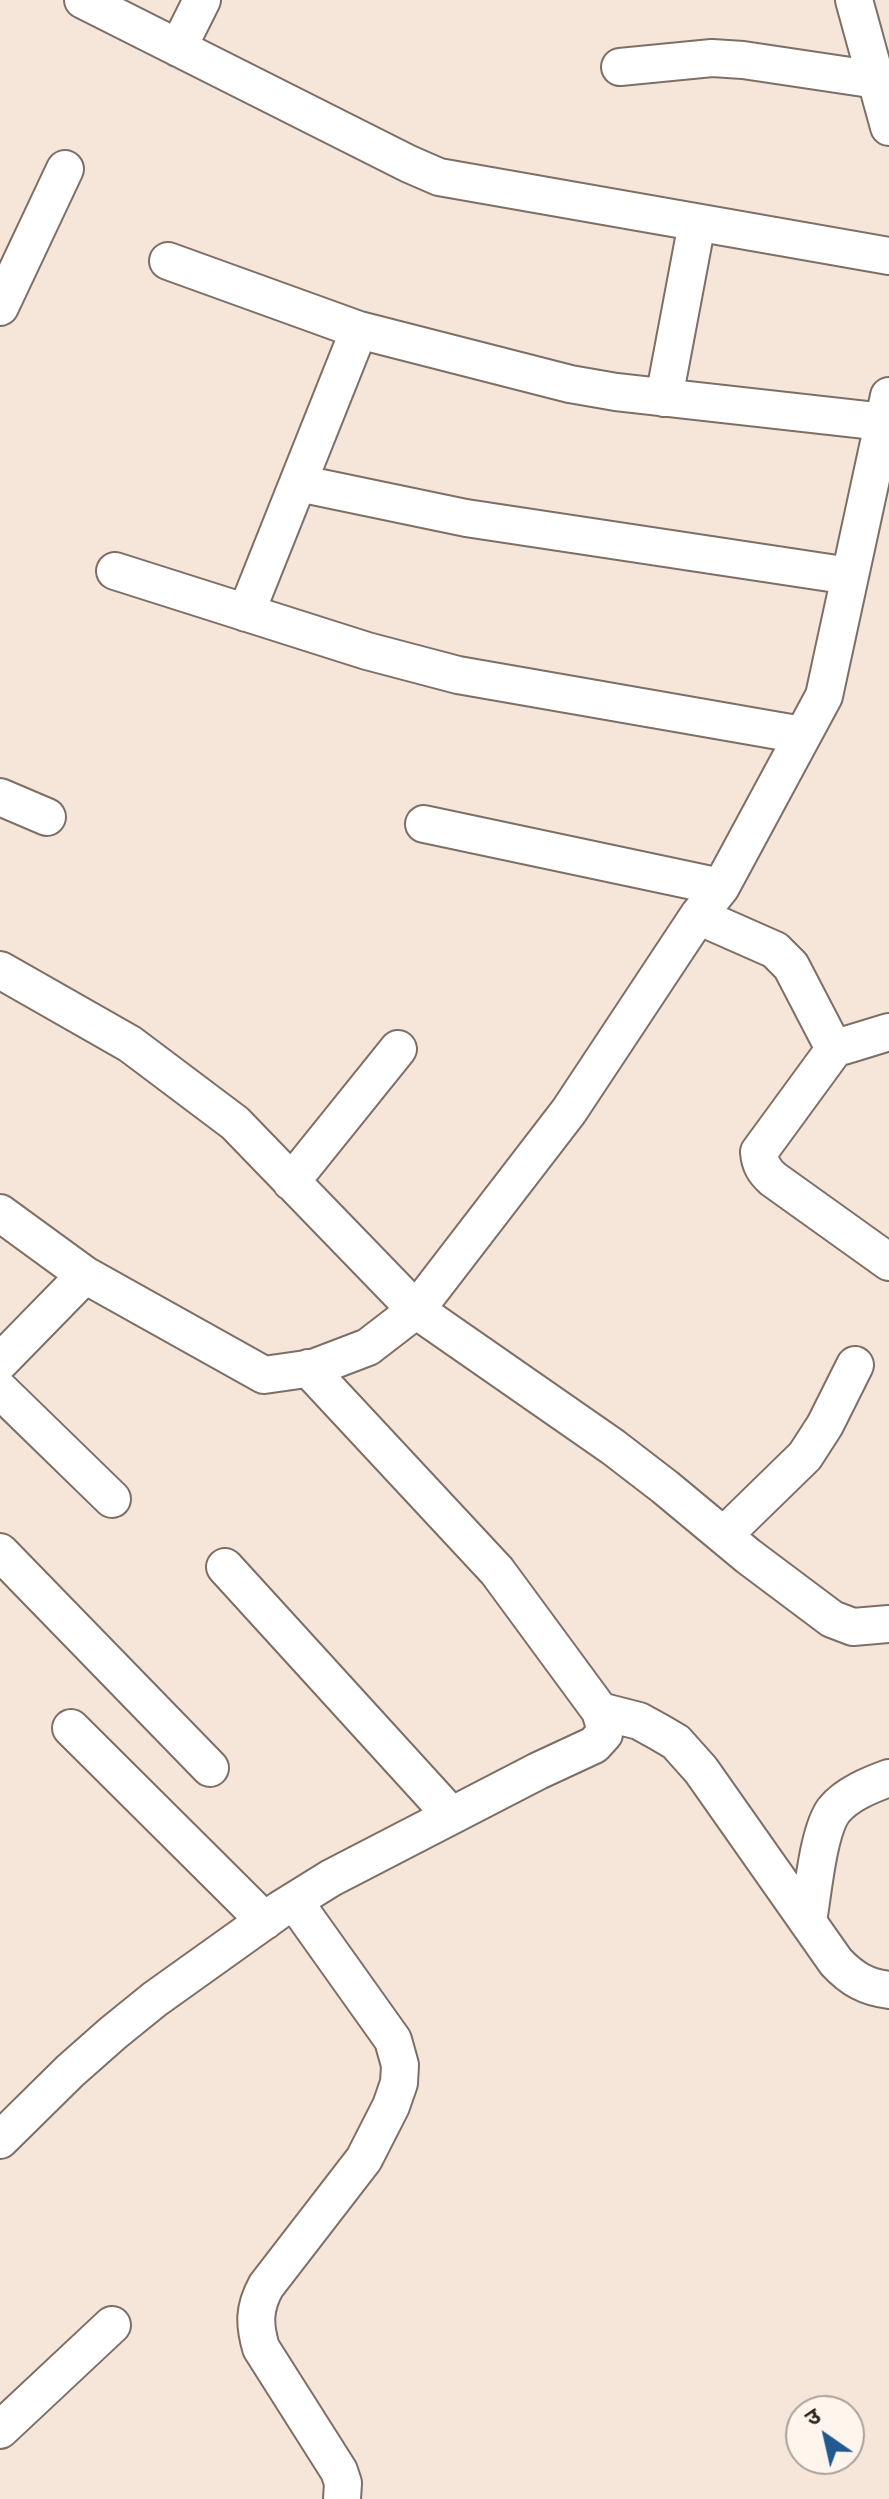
<!DOCTYPE html>
<html>
<head>
<meta charset="utf-8">
<style>
  body { margin:0 }
  #map { position:relative; width:889px; height:2499px; overflow:hidden; background:#f6e6da; font-family:Commissioner,"Noto Sans Devanagari",sans-serif }
  canvas { display:block }
  .north { position:absolute; left:785px; top:2395px; width:80px; height:80px; box-sizing:border-box; background:#fff5ed; border:2px solid #aaa29b; border-radius:50%; rotate:326deg; font-size:22px; font-weight:700; line-height:32px; text-align:center; color:#2b2521 }
  .north::after { content:''; display:block; margin:auto; width:28px; height:36px; background:#225991; clip-path:polygon(50% 0,100% 100%,50% 72%,0 100%) }
</style>
</head>
<body>
<div id="map">
<canvas width="889" height="2499"></canvas>
<div class="north">उ</div>
</div>
<script>
const ctx = document.querySelector('canvas').getContext('2d');
ctx.lineJoin = 'round';
function trace(path, color, width, dash) { ctx.strokeStyle = color; ctx.lineWidth = width; ctx.lineCap = dash ? 'butt' : 'round'; ctx.setLineDash(dash || []); ctx.stroke(path); }
const minor = new Path2D(`
  M 83,0 L 409,164 L 439,177 L 889,256
  M 854,0 L 889,127
  M 178,48 L 202,0
  M 620,67 L 712,58 L 743,60 L 877,80
  M 168,261 L 359,330 L 570,384 L 616,392 L 884,422
  M 0,307 L 65,169
  M 664,398 L 697,223
  M 298,483 L 466,518 L 850,576
  M 115,571 L 367,651 L 458,675 L 802,735
  M 246,613 L 359,330
  M 0,797 L 47,817
  M 424,824 L 721,887
  M 698,916 L 775,950 L 791,966 L 830,1041 L 843,1046 L 889,1032
  M 0,970 L 130,1044 L 235,1123 L 416,1310 L 613,1447 L 665,1487 L 748,1556 L 832,1619 L 853,1627 L 889,1624
  M 838,1044 L 759,1152 C 760,1164 764,1171 773,1179 L 889,1262
  M 291,1182 L 398,1049
  M 0,1213 L 85,1275 L 264,1375 L 313,1368 L 368,1347 L 416,1310 L 569,1111 L 698,916 L 721,887 L 824,696 L 889,396
  M 0,1362 L 85,1275
  M 0,1390 L 112,1499
  M 724,1535 L 805,1456 L 825,1425 L 855,1365
  M 0,1552 L 210,1768
  M 225,1567 L 451,1815
  M 600,1711 L 639,1721 L 659,1732 L 676,1742 L 701,1770 L 836,1962 C 852,1979 866,1987 889,1990
  M 71,1728 L 265,1921
  M 294,1901 L 393,2040 L 400,2065 L 399,2083 L 391,2106 L 364,2159 L 266,2286 C 254,2308 254,2324 261,2348 L 339,2471 L 343,2483 L 342,2499
  M 808,1921 C 813,1893 818,1831 834,1810 C 847,1794 870,1785 889,1778
  M 0,2140 L 70,2071 L 113,2033 L 155,1999 L 281,1909 L 331,1878 L 538,1771 L 594,1745 L 604,1734 L 604,1724 L 600,1711 L 497,1571 L 308,1368
  M 0,2430 L 112,2325`);
trace(minor, '#7d6f65', 40);
trace(minor, '#fff', 36);
</script>
</body>
</html>
